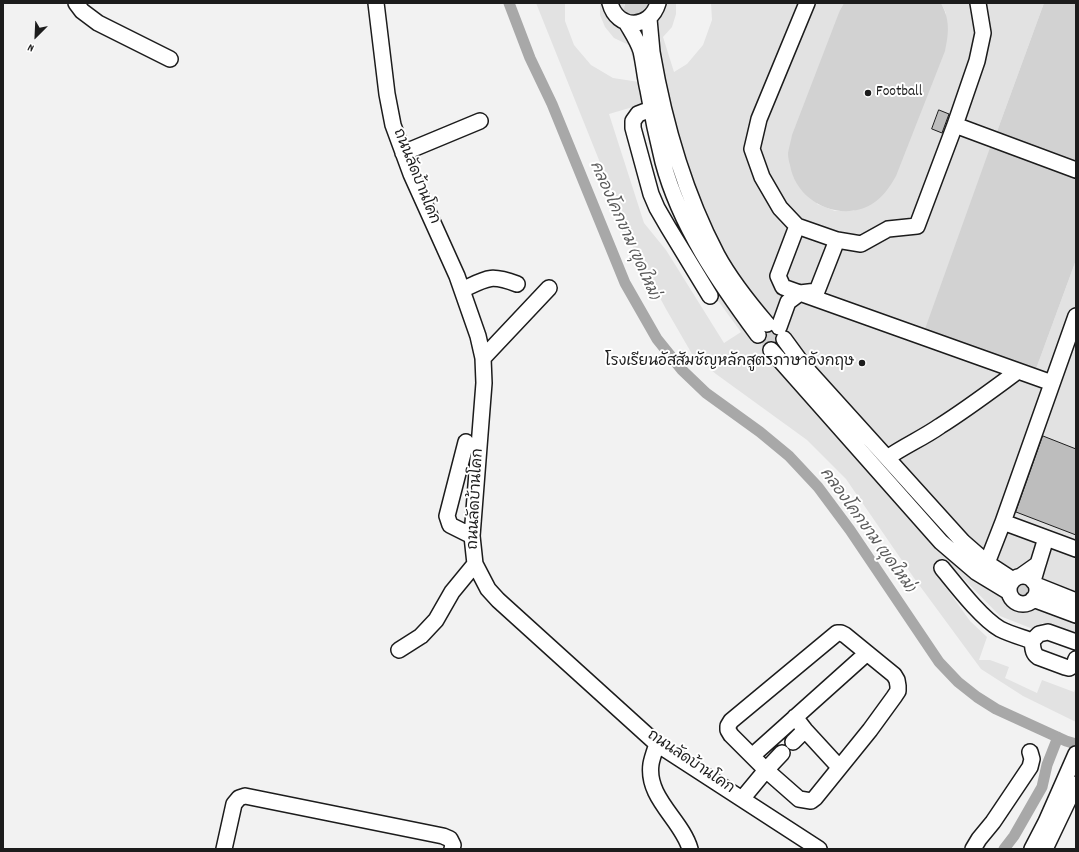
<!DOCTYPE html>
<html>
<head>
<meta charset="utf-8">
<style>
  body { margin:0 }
  #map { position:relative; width:1079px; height:852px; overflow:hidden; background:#f2f2f2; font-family:Dekko,sans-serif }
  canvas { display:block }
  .frame { position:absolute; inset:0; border:4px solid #1c1c1c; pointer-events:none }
  .north { position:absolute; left:16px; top:16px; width:40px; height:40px; -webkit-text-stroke:3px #fff; paint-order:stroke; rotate:204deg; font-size:11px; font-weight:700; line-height:16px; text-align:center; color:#1c1c1c }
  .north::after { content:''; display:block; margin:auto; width:14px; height:18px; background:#1c1c1c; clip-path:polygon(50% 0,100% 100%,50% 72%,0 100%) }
</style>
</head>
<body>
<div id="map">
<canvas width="1079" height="852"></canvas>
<div class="frame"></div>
<div class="north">N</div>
</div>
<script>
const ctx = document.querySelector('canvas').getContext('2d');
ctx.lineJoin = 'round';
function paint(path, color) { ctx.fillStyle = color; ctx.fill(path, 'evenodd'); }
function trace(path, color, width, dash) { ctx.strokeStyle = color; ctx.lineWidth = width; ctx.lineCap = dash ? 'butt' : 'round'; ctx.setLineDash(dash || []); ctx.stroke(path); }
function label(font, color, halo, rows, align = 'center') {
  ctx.font = font + ' Dekko,"Playpen Sans Thai",sans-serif'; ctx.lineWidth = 4; ctx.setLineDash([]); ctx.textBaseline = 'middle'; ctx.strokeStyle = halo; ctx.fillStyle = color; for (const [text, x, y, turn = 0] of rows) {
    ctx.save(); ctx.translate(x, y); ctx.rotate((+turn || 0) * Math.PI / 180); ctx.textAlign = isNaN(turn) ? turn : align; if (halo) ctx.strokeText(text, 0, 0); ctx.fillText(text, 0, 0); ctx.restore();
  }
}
paint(new Path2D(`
  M 536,3 L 565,3 L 565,21 L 574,45 L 591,65 L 613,78 L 639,82 L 629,45 L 614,38 L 605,27 L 600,15 L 600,3 L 625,3 L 624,6 L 651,3 L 676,3 L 676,14 L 672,27 L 663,37 L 674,72 L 687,64 L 703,45 L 712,20 L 711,3 L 844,3 L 840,10 L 817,204 L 835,211 L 854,211 L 946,13 L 941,3 L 1044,3 L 995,137 L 1036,369 L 1076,260 L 1076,449 L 1039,435 L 1010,509 L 1076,535 L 1076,635 L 1042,623 L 1038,631 L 1000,616 L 950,565 L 943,569 L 947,574 L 940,579 L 970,621 L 987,637 L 979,660 L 990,660 L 1009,667 L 1005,678 L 1037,693 L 1042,680 L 1074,692 L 1076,687 L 1076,722 L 1023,696 L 981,669 L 914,578 L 846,479 L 807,440 L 716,374 L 692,354 L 666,309 L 623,229 L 605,175 ZM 643,104 L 659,178 L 671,210 L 691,255 L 713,294 L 741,332 L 724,343 L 666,250 L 644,223 L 609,114 Z`), '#e2e2e2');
paint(new Path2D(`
  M 625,3 L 651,3 L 648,19 L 626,15 L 624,10 Z
  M 844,3 L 941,3 C 950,20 949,32 945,51 L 896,176 C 890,187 883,197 872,204 C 840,223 796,202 790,165 C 789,162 788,157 788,153 C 789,147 791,141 792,135 L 840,10 Z
  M 1044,3 L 1076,3 L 1076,167 L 995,137 Z
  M 991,145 L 1076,175 L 1076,260 L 1036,369 L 925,329 Z
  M 775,330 L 779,331 L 787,350 L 784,354 L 766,354 L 762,346 C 762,337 766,331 775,330 Z
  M 1026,582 L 1034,584 L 1036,604 L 1028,608 L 1019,606 C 1012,599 1012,593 1017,585 Z`), '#d2d2d2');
trace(new Path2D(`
  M 509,3 L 530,58 L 552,104 L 625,283 L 657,339 L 682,370 L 706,393 L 760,432 L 789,456 L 818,487 L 850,530 L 939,662 L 958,682 L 977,697 L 996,709 L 1066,741 L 1076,744
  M 1004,849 L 1014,836 L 1042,787 L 1047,765 L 1058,737`), '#a8a8a8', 11);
const building = new Path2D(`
  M 939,110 L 949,114 L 942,133 L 932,129 Z
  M 1043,436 L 1076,449 L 1076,535 L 1016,512 Z`);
paint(building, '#bdbdbd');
trace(building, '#1c1c1c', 1);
const minor = new Path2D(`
  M 76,3 L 82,11 L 98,23 L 170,59
  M 376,3 L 387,94 L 393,125 L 411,174 L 457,276 L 478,336 L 483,358 L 484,383 L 472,536 L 475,564 L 488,589 L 498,600 L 657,744 L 819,849
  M 610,3 C 617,30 650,30 658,3
  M 807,3 L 759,119 L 752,149 L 762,177 L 780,208 L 797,226 L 778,276 L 783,287 L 1052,383
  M 649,19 C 650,30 651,41 652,52 C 664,122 684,192 717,255 C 730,279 749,303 767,324
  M 626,22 C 631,31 638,41 641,51 C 644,64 645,78 648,90 C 652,114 657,138 663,162 C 680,226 719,282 758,335
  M 651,109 L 638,114 L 633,121 L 633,128 L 651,194 L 657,208 L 668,227 L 710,296
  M 955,125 L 977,61 L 983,33 L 978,3
  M 403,153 L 480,121
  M 837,240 L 861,244 L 888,229 L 917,226 L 955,125 L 1076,170
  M 462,290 C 487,278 490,274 517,284
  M 779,327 L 788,302 L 800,293 L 817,291 L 837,240 L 797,226
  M 784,339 L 803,365 L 963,542 L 987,563 L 1013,580
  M 771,350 L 941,542 L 976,572 L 1009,592
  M 483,358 L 549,288
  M 466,442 L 447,516 L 450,525 L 472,536
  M 887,458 C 904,446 923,438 940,426 C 967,409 992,390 1018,371
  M 1003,522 L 1076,316
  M 987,563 L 1003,522 L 1076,549
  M 1038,564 L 1046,538
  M 942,568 C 956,585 981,618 1000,629 C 1010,634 1021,637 1032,641
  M 1021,576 L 1038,564 L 1033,581
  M1009 590a14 14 0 1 1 28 0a14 14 0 1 1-28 0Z
  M 1036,585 L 1076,601
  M 1033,599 L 1076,615
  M 837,633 L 841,633 L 845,635 L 894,675 L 897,680 L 898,686 L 898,691 L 894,697 L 870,730 L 815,798 L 811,801 L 799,799 L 766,770 L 731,735 L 728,730 L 728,726 L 731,721 Z
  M 1032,641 C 1033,647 1032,653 1038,657 L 1065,667 L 1069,668 L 1074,665 L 1076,659
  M 1032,641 L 1039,634 L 1048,632 L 1076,642
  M 399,650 L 421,636 L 436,620 L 452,592 L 475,564
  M 795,717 L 805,730 L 839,767
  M 793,742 L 805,730
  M 657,744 C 655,750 652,758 651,764 C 646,798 682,820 690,849
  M 752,756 L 867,653
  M 742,799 L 766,770 L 782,753
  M 224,849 L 234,804 L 239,798 L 245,796 L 443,836 L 450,839 L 453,845 L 452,849
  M 973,849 L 979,839 L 993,822 L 1030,767 L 1032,759 L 1030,752
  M 1032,849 L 1046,822 L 1076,754
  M 1045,849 L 1076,784`);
trace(minor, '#1c1c1c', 18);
trace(minor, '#fff', 15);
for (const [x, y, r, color] of [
  [868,93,4,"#1c1c1c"],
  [862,363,4,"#1c1c1c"]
]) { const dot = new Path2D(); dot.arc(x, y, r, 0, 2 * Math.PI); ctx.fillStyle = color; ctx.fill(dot); trace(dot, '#fff', 1.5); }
label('15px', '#1c1c1c', '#fff', [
  ["Football",876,93],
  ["โรงเรียนอัสสัมชัญหลักสูตรภาษาอังกฤษ",854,363,"right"]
], 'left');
label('15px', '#1c1c1c', '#fff', [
  ["ถนนลัดบ้านโคก",415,177,68],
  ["ถนนลัดบ้านโคก",477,499,-87],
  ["ถนนลัดบ้านโคก",690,763,34]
]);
label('italic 16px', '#5b5b5b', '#fff', [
  ["คลองโคกขาม (ขุดใหม่)",623,231,66],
  ["คลองโคกขาม (ขุดใหม่)",866,531,54]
]);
</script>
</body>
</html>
